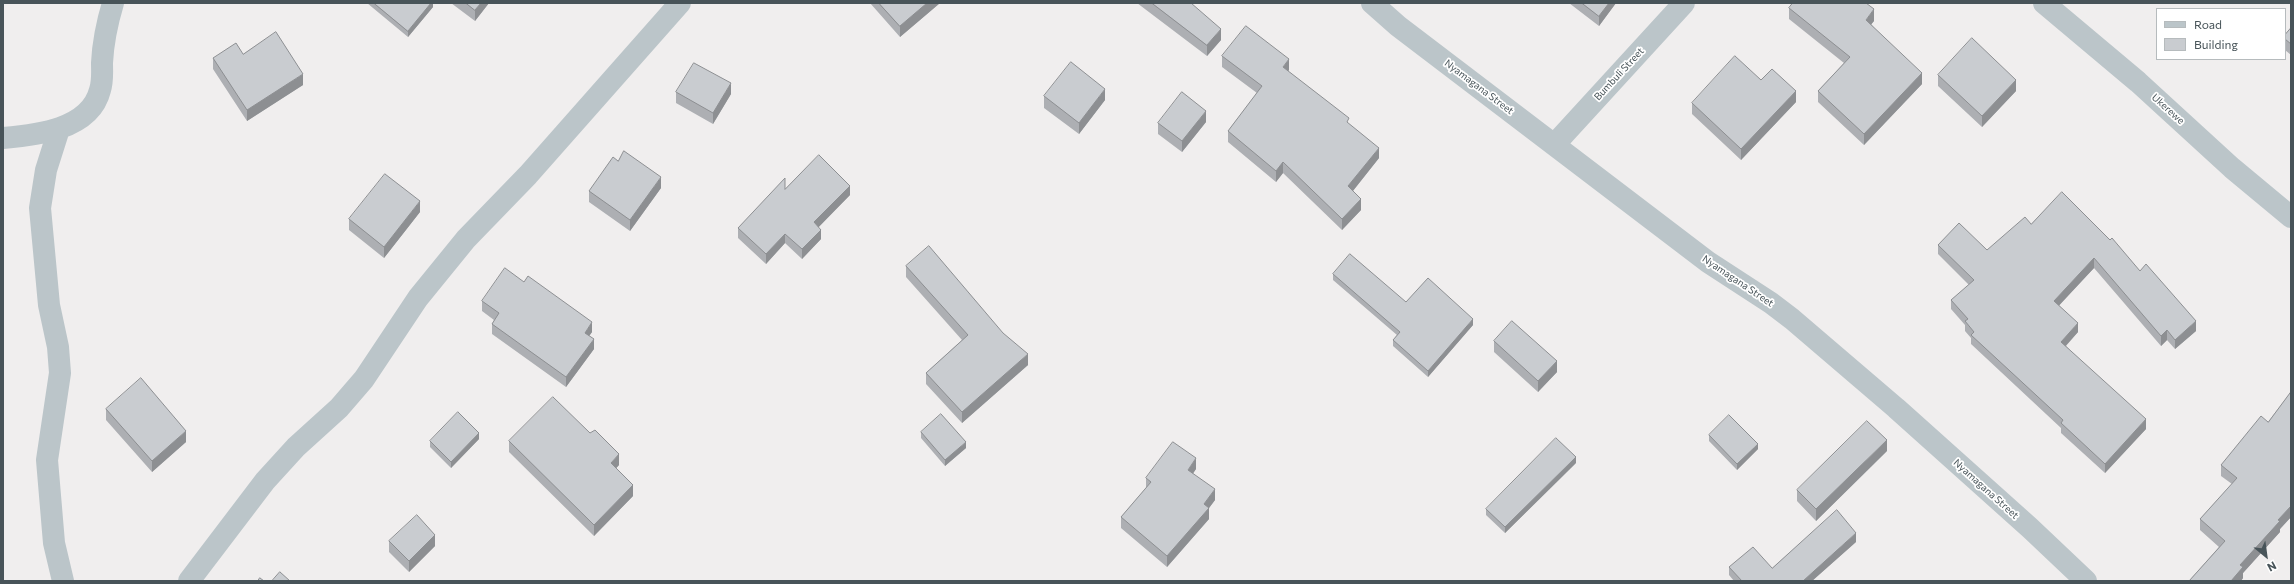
<!DOCTYPE html>
<html>
<head>
<meta charset="utf-8">
<style>
  body { margin:0 }
  #map { position:relative; width:2294px; height:584px; overflow:hidden; background:#f0eeee; font-family:Commissioner,sans-serif }
  canvas { display:block }
  .frame { position:absolute; inset:0; border:4px solid #485459; pointer-events:none }
  .legend { position:absolute; left:2156px; top:8px; width:130px; height:52px; box-sizing:border-box; background:#fff; border:1px solid #b6bbbd; margin:0; padding:5px 7px; list-style:none; font-size:12px; color:#485459 }
  .legend li { display:flex; align-items:center; gap:8px; height:20px }
  .legend b { width:20px; border:1px solid #b6bbbd }
  .north { position:absolute; left:2246px; top:536px; width:40px; height:40px; -webkit-text-stroke:3px #fff; paint-order:stroke; rotate:151deg; font-size:11px; font-weight:700; line-height:16px; text-align:center; color:#485459 }
  .north::after { content:''; display:block; margin:auto; width:14px; height:18px; background:#485459; clip-path:polygon(50% 0,100% 100%,50% 72%,0 100%) }
</style>
</head>
<body>
<div id="map">
<canvas width="2294" height="584"></canvas>
<div class="frame"></div>
<ul class="legend">
<li><b style="height:5px;background:#bbc5c9"></b>Road</li>
<li><b style="height:11px;background:#c9ccd0"></b>Building</li>
</ul>
<div class="north">N</div>
</div>
<script>
const ctx = document.querySelector('canvas').getContext('2d');
ctx.lineJoin = 'round';
function trace(path, color, width, dash) { ctx.strokeStyle = color; ctx.lineWidth = width; ctx.lineCap = dash ? 'butt' : 'round'; ctx.setLineDash(dash || []); ctx.stroke(path); }
function paint(path, color) { ctx.fillStyle = color; ctx.fill(path, 'evenodd'); }
function label(font, color, halo, rows, align = 'center') {
  ctx.font = font + ' Commissioner,sans-serif'; ctx.lineWidth = 3.5; ctx.setLineDash([]); ctx.textBaseline = 'middle'; ctx.strokeStyle = halo; ctx.fillStyle = color; for (const [text, x, y, turn = 0] of rows) {
    ctx.save(); ctx.translate(x, y); ctx.rotate((+turn || 0) * Math.PI / 180); ctx.textAlign = isNaN(turn) ? turn : align; if (halo) ctx.strokeText(text, 0, 0); ctx.fillText(text, 0, 0); ctx.restore();
  }
}
trace(new Path2D(`
  M 1372,3 L 1398,26 L 1708,262 L 1771,303 L 1792,319 L 1896,408 L 2030,528 L 2086,581
  M 2044,3 L 2138,82 L 2232,168 L 2291,217
  M 59,129 L 46,170 L 40,208 L 49,305 L 58,347 L 60,373 L 47,460 L 54,543 L 63,581
  M 3,138 C 36,135 90,130 100,90 C 103,81 102,72 102,63 C 103,42 107,23 113,3
  M 1554,145 L 1684,3
  M 189,581 L 265,481 L 296,447 L 339,408 L 364,379 L 418,298 L 466,239 L 528,175 L 680,3`), '#bbc5c9', 22);
paint(new Path2D(`
  M 367,3 L 433,3 L 433,7 L 408,37 Z
  M 451,3 L 489,3 L 475,21 Z
  M 870,3 L 940,3 L 900,37 Z
  M 1137,3 L 1191,3 L 1221,40 L 1207,56 Z
  M 1569,3 L 1616,3 L 1599,26 Z
  M 1789,8 L 1874,21 L 1871,24 L 1922,84 L 1864,145 L 1818,102 L 1818,91 L 1844,63 L 1789,19 Z
  M 2291,28 L 2291,55 L 2285,50 L 2285,35 Z
  M 1222,56 L 1289,70 L 1288,71 L 1349,124 L 1379,158 L 1353,191 L 1361,210 L 1342,230 L 1283,173 L 1276,182 L 1228,142 L 1228,131 L 1257,93 L 1222,67 Z
  M 213,58 L 303,85 L 247,121 L 213,69 Z
  M 1938,75 L 2016,91 L 1982,127 L 1938,86 Z
  M 1761,80 L 1796,102 L 1741,160 L 1692,114 L 1692,103 Z
  M 676,92 L 731,94 L 713,124 L 676,103 Z
  M 1044,96 L 1105,100 L 1079,134 L 1044,108 Z
  M 1206,122 L 1182,152 L 1158,134 L 1158,123 Z
  M 661,188 L 630,231 L 589,202 L 589,191 Z
  M 785,189 L 850,195 L 818,227 L 821,239 L 802,259 L 785,243 L 766,264 L 738,238 L 738,228 Z
  M 420,212 L 384,258 L 349,230 L 349,219 Z
  M 2031,224 L 2140,271 L 2196,331 L 2175,349 L 2167,340 L 2161,346 L 2094,268 L 2059,305 L 2078,332 L 2066,346 L 2146,429 L 2105,473 L 2061,433 L 2061,428 L 1971,344 L 1971,338 L 1965,331 L 1965,325 L 1951,309 L 1951,300 L 1969,285 L 1938,254 L 1938,245 L 1987,250 Z
  M 906,266 L 1028,365 L 962,423 L 926,384 L 926,373 L 962,340 L 906,277 Z
  M 1333,274 L 1406,302 L 1473,325 L 1428,377 L 1393,346 L 1393,340 L 1397,335 L 1333,280 Z
  M 482,301 L 592,332 L 589,336 L 594,349 L 566,387 L 492,334 L 492,324 L 494,320 L 482,311 Z
  M 1494,341 L 1557,372 L 1538,392 L 1494,352 Z
  M 2291,392 L 2291,517 L 2280,529 L 2280,532 L 2243,573 L 2243,578 L 2241,581 L 2189,581 L 2219,547 L 2200,530 L 2200,519 L 2232,484 L 2221,476 L 2221,465 L 2268,422 Z
  M 106,409 L 186,442 L 152,472 L 106,420 Z
  M 921,432 L 966,448 L 945,466 L 921,438 Z
  M 1709,435 L 1758,449 L 1737,470 L 1709,441 Z
  M 479,439 L 451,468 L 430,447 L 430,441 Z
  M 509,441 L 619,465 L 616,468 L 633,496 L 594,536 L 509,452 Z
  M 1887,451 L 1816,521 L 1797,501 L 1797,490 Z
  M 1576,463 L 1505,533 L 1486,515 L 1486,509 Z
  M 1196,469 L 1193,473 L 1215,500 L 1209,508 L 1209,519 L 1167,567 L 1121,528 L 1121,517 L 1146,488 L 1146,478 Z
  M 389,541 L 435,546 L 409,572 L 389,552 Z
  M 1856,542 L 1812,581 L 1734,581 L 1729,575 L 1729,567 L 1772,568 Z`), '#adafb3');
paint(new Path2D(`
  M 431,3 L 433,3 L 433,7 L 408,37 L 408,31 Z
  M 481,3 L 489,3 L 475,21 L 475,10 Z
  M 927,3 L 940,3 L 900,37 L 900,26 Z
  M 1609,3 L 1616,3 L 1599,26 L 1599,16 Z
  M 1874,9 L 1874,21 L 1866,31 L 1866,20 Z
  M 1221,29 L 1221,40 L 1207,56 L 1207,45 Z
  M 1289,59 L 1289,70 L 1283,78 L 1283,67 Z
  M 1922,73 L 1922,84 L 1864,145 L 1864,134 Z
  M 303,74 L 303,85 L 247,121 L 247,110 Z
  M 2016,80 L 2016,91 L 1982,127 L 1982,116 Z
  M 731,83 L 731,94 L 713,124 L 713,113 Z
  M 1105,89 L 1105,100 L 1079,134 L 1079,123 Z
  M 1796,91 L 1796,102 L 1741,160 L 1741,149 Z
  M 1206,111 L 1206,122 L 1182,152 L 1182,141 Z
  M 1379,148 L 1379,158 L 1348,197 L 1348,186 Z
  M 1283,162 L 1283,173 L 1276,182 L 1276,171 Z
  M 661,177 L 661,188 L 630,231 L 630,220 Z
  M 850,186 L 850,195 L 814,232 L 814,222 Z
  M 1361,199 L 1361,210 L 1342,230 L 1342,219 Z
  M 420,201 L 420,212 L 384,258 L 384,247 Z
  M 821,230 L 821,239 L 802,259 L 802,249 Z
  M 785,234 L 785,243 L 766,264 L 766,254 Z
  M 2094,258 L 2094,268 L 2054,311 L 2054,301 Z
  M 1473,319 L 1473,325 L 1428,377 L 1428,371 Z
  M 2196,321 L 2196,331 L 2175,349 L 2175,340 Z
  M 592,322 L 592,332 L 585,342 L 585,333 Z
  M 2078,323 L 2078,332 L 2061,351 L 2061,342 Z
  M 2167,330 L 2167,340 L 2161,346 L 2161,336 Z
  M 594,339 L 594,349 L 566,387 L 566,377 Z
  M 1028,354 L 1028,365 L 962,423 L 962,412 Z
  M 1557,361 L 1557,372 L 1538,392 L 1538,381 Z
  M 2146,419 L 2146,429 L 2105,473 L 2105,464 Z
  M 186,431 L 186,442 L 152,472 L 152,461 Z
  M 479,433 L 479,439 L 451,468 L 451,462 Z
  M 1887,440 L 1887,451 L 1816,521 L 1816,509 Z
  M 966,442 L 966,448 L 945,466 L 945,460 Z
  M 1758,444 L 1758,449 L 1737,470 L 1737,464 Z
  M 619,454 L 619,465 L 611,474 L 611,463 Z
  M 1576,457 L 1576,463 L 1505,533 L 1505,527 Z
  M 1196,458 L 1196,469 L 1188,481 L 1188,470 Z
  M 633,485 L 633,496 L 594,536 L 594,525 Z
  M 1215,489 L 1215,500 L 1209,508 L 1209,519 L 1167,567 L 1167,556 Z
  M 2291,506 L 2291,517 L 2280,529 L 2280,532 L 2243,573 L 2243,578 L 2241,581 L 2231,581 L 2240,565 L 2278,520 Z
  M 1856,533 L 1856,542 L 1812,581 L 1803,581 Z
  M 435,535 L 435,546 L 409,572 L 409,561 Z`), '#8d8f92');
const building = new Path2D(`
  M 374,3 L 431,3 L 408,31 Z
  M 466,3 L 481,3 L 475,10 Z
  M 879,3 L 927,3 L 900,26 Z
  M 1152,3 L 1191,3 L 1221,29 L 1207,45 Z
  M 1582,3 L 1609,3 L 1599,16 Z
  M 1793,3 L 1866,3 L 1874,9 L 1866,20 L 1922,73 L 1864,134 L 1818,91 L 1850,57 L 1789,8 Z
  M 1246,26 L 1289,59 L 1283,67 L 1349,118 L 1347,122 L 1379,148 L 1348,186 L 1361,199 L 1342,219 L 1283,162 L 1276,171 L 1228,131 L 1262,86 L 1222,56 Z
  M 2291,28 L 2291,44 L 2285,39 L 2285,35 Z
  M 276,32 L 303,74 L 247,110 L 213,58 L 236,43 L 243,54 Z
  M 1972,38 L 2016,80 L 1982,116 L 1938,75 Z
  M 1735,56 L 1761,80 L 1772,69 L 1796,91 L 1741,149 L 1692,103 Z
  M 1071,62 L 1105,89 L 1079,123 L 1044,96 Z
  M 694,63 L 731,83 L 713,113 L 676,92 Z
  M 1182,92 L 1206,111 L 1182,141 L 1158,123 Z
  M 624,151 L 661,177 L 630,220 L 589,191 L 613,157 L 618,161 Z
  M 819,155 L 850,186 L 814,222 L 821,230 L 802,249 L 785,234 L 766,254 L 738,228 L 785,178 L 785,189 Z
  M 385,174 L 420,201 L 384,247 L 349,219 Z
  M 2062,192 L 2110,240 L 2112,238 L 2140,271 L 2146,264 L 2196,321 L 2175,340 L 2167,330 L 2161,336 L 2094,258 L 2054,301 L 2078,323 L 2061,342 L 2146,419 L 2105,464 L 2061,423 L 2063,420 L 1971,335 L 1974,332 L 1965,321 L 1968,319 L 1951,300 L 1974,280 L 1938,245 L 1959,223 L 1987,250 L 2025,217 L 2031,224 Z
  M 929,246 L 1003,333 L 1028,354 L 962,412 L 926,373 L 968,335 L 906,266 Z
  M 1350,254 L 1406,302 L 1428,278 L 1473,319 L 1428,371 L 1393,340 L 1400,332 L 1333,274 Z
  M 505,268 L 524,282 L 528,276 L 592,322 L 585,333 L 594,339 L 566,377 L 492,324 L 499,313 L 482,301 Z
  M 1512,321 L 1557,361 L 1538,381 L 1494,341 Z
  M 141,378 L 186,431 L 152,461 L 106,409 Z
  M 2291,392 L 2291,506 L 2278,520 L 2280,521 L 2240,565 L 2243,567 L 2231,581 L 2189,581 L 2225,541 L 2200,519 L 2237,478 L 2221,465 L 2261,416 L 2268,422 Z
  M 553,397 L 590,433 L 595,430 L 619,454 L 611,463 L 633,485 L 594,525 L 509,441 Z
  M 458,412 L 479,433 L 451,462 L 430,441 Z
  M 941,414 L 966,442 L 945,460 L 921,432 Z
  M 1729,415 L 1758,444 L 1737,464 L 1709,435 Z
  M 1867,421 L 1887,440 L 1816,509 L 1797,490 Z
  M 1556,438 L 1576,457 L 1505,527 L 1486,509 Z
  M 1173,442 L 1196,458 L 1188,470 L 1215,489 L 1204,504 L 1209,508 L 1167,556 L 1121,517 L 1151,482 L 1146,478 Z
  M 1837,510 L 1856,533 L 1803,581 L 1742,581 L 1729,567 L 1753,547 L 1772,568 Z
  M 417,515 L 435,535 L 409,561 L 389,541 Z
  M 280,572 L 290,581 L 272,581 Z
  M 260,578 L 264,581 L 258,581 Z`);
paint(building, '#c9ccd0');
trace(building, '#8d8f92', 1);
label('10px', '#485459', '#fff', [
  ["Bumbuli Street",1619,74,-47],
  ["Nyamagana Street",1479,87,37],
  ["Ukerewe",2168,109,42],
  ["Nyamagana Street",1738,281,34],
  ["Nyamagana Street",1986,489,42]
]);
</script>
</body>
</html>
